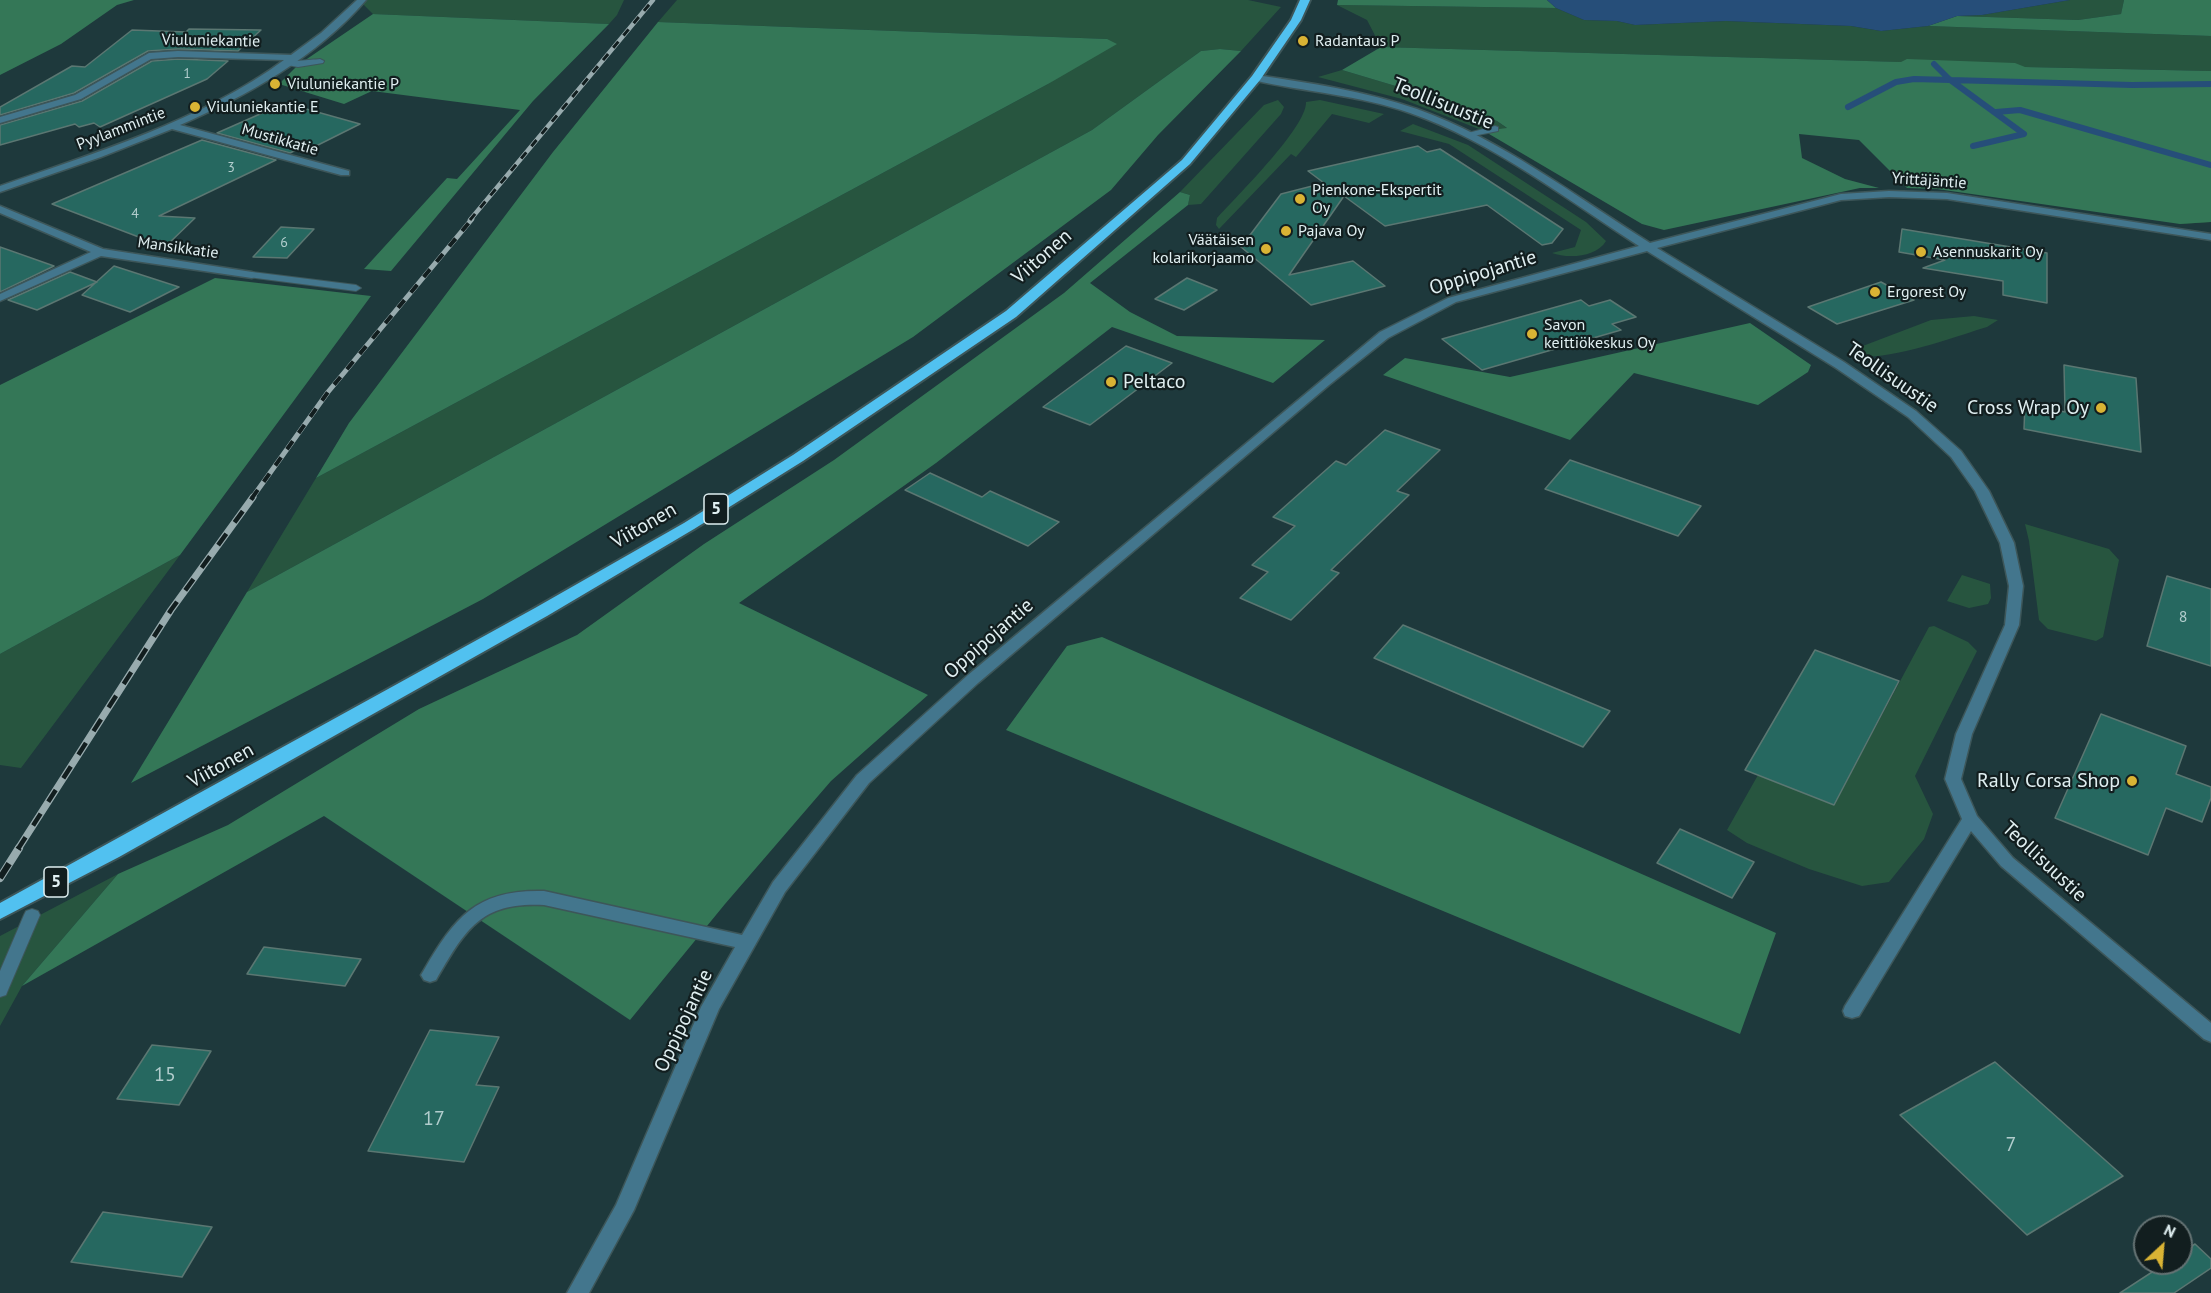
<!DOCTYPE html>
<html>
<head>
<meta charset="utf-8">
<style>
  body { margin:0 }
  #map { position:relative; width:2211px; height:1293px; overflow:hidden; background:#1e393c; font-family:"PT Sans",sans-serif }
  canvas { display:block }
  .north { position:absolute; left:2133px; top:1215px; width:60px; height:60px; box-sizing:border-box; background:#121e1f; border:2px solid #647273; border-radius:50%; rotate:26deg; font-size:16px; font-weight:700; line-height:24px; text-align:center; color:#e0eff1 }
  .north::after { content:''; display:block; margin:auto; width:21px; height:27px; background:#d9b334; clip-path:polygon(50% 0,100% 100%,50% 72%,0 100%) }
</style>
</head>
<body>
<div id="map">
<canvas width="2211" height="1293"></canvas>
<div class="north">N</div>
</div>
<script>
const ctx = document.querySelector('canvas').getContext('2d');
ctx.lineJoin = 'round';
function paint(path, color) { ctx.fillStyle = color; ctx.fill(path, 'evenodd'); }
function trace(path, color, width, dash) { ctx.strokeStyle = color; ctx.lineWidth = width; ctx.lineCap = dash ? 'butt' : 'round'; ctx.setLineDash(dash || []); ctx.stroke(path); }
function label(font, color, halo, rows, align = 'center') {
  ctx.font = font + ' "PT Sans",sans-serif'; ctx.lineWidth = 4.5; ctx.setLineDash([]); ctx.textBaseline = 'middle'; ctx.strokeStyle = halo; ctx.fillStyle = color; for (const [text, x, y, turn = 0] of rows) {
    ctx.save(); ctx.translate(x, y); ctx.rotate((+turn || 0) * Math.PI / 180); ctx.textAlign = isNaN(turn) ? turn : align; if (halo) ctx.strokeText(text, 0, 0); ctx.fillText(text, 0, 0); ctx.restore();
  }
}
paint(new Path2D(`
  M 359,0 L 624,0 L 617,15 L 609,24 L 373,14 Z
  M 677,0 L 1248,0 L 1281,7 L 1241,51 L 1220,49 L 1201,51 L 1092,130 L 247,592 L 316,478 L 1048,84 L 1107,39 L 658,22 Z
  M 2070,0 L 2124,0 L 2121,14 L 2078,20 L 1957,16 L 1982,15 Z
  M 1337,5 L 1556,8 L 1584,20 L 1617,21 L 1635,25 L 1726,21 L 1851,26 L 1881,31 L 1928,26 L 2211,36 L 2211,71 L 2027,67 L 2211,222 L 2180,224 L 2119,195 L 1899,62 L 1381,47 L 1367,20 Z
  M 1342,70 L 1429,96 L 1497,121 L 1508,129 L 1484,131 L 1402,99 L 1318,77 Z
  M 1278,100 L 1284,107 L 1281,114 L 1201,204 L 1188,205 L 1190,195 L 1180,192 L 1264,105 Z
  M 1320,100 L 1384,114 L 1369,123 L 1332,114 L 1296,157 L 1291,154 L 1219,229 L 1216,225 L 1217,218 C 1236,197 1307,127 1306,102 Z
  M 1413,124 L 1468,145 L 1586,222 L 1606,241 C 1597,257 1568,259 1552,253 L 1575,247 L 1581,230 L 1449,144 L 1400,131 Z
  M 1974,316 L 1998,320 L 1987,327 C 1956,336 1873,368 1847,352 L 1931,320 Z
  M 2025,524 L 2109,549 L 2119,560 L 2103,637 L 2096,641 L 2048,629 L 2039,620 L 2029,541 Z
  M 180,555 L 21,768 L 0,765 L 0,654 Z
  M 1962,575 L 1990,584 L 1991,598 L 1988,604 L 1969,608 L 1947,601 Z
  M 1934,626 L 1968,642 L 1977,651 L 1915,776 L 1933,814 L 1924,839 L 1889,882 L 1862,886 L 1809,869 L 1747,843 L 1727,830 L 1758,775 L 1834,805 L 1929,627 Z
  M 118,874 L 22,986 L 0,1026 L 0,936 Z`), '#27553f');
paint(new Path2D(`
  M 0,0 L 134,0 L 117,5 L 61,44 L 0,75 Z
  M 1338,0 L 1547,0 L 1556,8 L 1337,5 Z
  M 2124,0 L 2211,0 L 2211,36 L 1928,26 L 1957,16 L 2078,20 L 2121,14 Z
  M 373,14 L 609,24 L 533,101 L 391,271 L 364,269 L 447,178 L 457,179 L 520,110 L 372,91 L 344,104 L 279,84 L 298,65 Z
  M 658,22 L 1107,39 L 1117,44 L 1048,84 L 316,478 L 349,423 L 553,152 Z
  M 1381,47 L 1901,62 L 1907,59 L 2015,63 L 2025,67 L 2211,71 L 2211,222 L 2180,224 L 1937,189 L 1907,188 L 1859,140 L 1799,134 L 1802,158 L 1845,179 L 1879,188 L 1860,188 L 1664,230 L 1642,224 L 1484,131 L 1507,128 L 1497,121 L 1429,96 L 1342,70 Z
  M 1220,49 L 1241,51 L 1158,135 L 1111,190 L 913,337 L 483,599 L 131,783 L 247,592 L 1092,130 L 1201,51 Z
  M 1180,192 L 1190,195 L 1188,205 L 1090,283 L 1130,312 L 1177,336 L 1325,340 L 1273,383 L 1112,327 L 936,463 L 739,603 L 928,695 L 831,781 L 725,904 L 630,1020 L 324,816 L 22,986 L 118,874 L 228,825 L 419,709 L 577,635 L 704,544 L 834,460 L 1064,293 Z
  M 215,278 L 371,296 L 180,555 L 0,654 L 0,385 Z
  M 1750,323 L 1811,365 L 1808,372 L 1758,405 L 1634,373 L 1570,440 L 1383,375 L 1405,358 L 1510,377 Z
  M 1102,637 L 1776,933 L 1740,1034 L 1006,730 L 1067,646 Z`), '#347757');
paint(new Path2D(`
  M 1547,0 L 2070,0 L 1982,15 L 1957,16 L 1928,26 L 1881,31 L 1851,26 L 1726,21 L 1635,25 L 1617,21 L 1584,20 L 1556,8 Z`), '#264e79');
trace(new Path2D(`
  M 1934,64 L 1949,79 L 2024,134 L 1973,146
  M 1848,107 L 1896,82 L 1914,79 L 2132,85 L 2211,84
  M 1996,112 L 2020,110 L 2211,165`), '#264e79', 6);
const building = new Path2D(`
  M 189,29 L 261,30 L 238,51 L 178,49 L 148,51 L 74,93 L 0,115 L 0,107 L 72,66 L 85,67 L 132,30 L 186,32 Z
  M 178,59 L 228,61 L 207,79 L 100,127 L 94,123 L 79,127 L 75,124 L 0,145 L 0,125 L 82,101 L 152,61 Z
  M 285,103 L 360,124 L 314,147 L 306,145 L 290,153 L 217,133 Z
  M 202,140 L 276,160 L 159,216 L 195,218 L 165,247 L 52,204 Z
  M 1418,146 L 1427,152 L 1440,149 L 1563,229 L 1552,243 L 1542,245 L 1487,205 L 1385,226 L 1344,196 L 1289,275 L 1353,261 L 1385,286 L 1311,305 L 1241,247 L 1281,194 L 1324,183 L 1308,171 Z
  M 281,227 L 314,229 L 287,258 L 253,257 Z
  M 1902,229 L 2047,253 L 2047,303 L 2003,295 L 2003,281 L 1923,268 L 1945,260 L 1899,252 Z
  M 0,247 L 54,266 L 0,292 Z
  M 114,266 L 179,287 L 130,312 L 82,295 Z
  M 70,272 L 97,282 L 37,310 L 8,300 Z
  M 1187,278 L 1217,290 L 1184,310 L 1155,299 Z
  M 1881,282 L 1914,300 L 1837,324 L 1808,307 Z
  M 1581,300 L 1589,306 L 1610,300 L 1636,317 L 1612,324 L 1621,330 L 1482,370 L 1442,339 Z
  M 1126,346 L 1172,363 L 1090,425 L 1043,407 Z
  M 2064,365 L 2136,378 L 2141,452 L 2024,429 L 2025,404 L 2065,412 Z
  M 1385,430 L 1440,450 L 1397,491 L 1409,495 L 1331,570 L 1339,573 L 1291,620 L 1240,598 L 1268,572 L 1252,565 L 1295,526 L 1273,517 L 1336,461 L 1346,465 Z
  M 1570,460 L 1701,506 L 1678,536 L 1545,489 Z
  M 930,473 L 982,497 L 990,491 L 1059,522 L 1028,546 L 905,490 Z
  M 2167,576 L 2211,589 L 2211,666 L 2147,646 Z
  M 1403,625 L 1610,711 L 1583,747 L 1374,658 Z
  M 1815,650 L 1899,681 L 1834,805 L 1745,770 Z
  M 2101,714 L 2186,746 L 2176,774 L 2211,787 L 2211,798 L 2202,822 L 2166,808 L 2148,855 L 2055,818 Z
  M 1680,829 L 1754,862 L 1732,898 L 1657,863 Z
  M 264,947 L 361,959 L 345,986 L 247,974 Z
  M 430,1030 L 499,1037 L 476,1085 L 499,1087 L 464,1162 L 368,1151 Z
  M 152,1045 L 211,1051 L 179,1105 L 117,1099 Z
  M 1995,1062 L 2123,1176 L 2027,1235 L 1900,1115 Z
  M 103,1212 L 212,1227 L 182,1277 L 71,1262 Z
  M 2195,1244 L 2211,1259 L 2211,1268 L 2174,1293 L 2120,1293 L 2166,1263 L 2181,1263 L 2181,1253 Z`);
paint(building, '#266860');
trace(building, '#5b7772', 1.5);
const service = new Path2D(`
  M 320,59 L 324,61 L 323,63 L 298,67 L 282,64 C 288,61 310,60 320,59 Z
  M 1495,126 L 1498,127 L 1498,131 L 1468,137 L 1464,134 Z
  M 252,272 L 356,285 L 361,288 L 356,291 L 248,277 L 248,273 Z
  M 32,909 L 38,911 L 40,915 L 8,990 L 6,995 L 0,997 L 0,971 L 24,915 L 26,911 Z`);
const minor = new Path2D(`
  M 357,0 L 366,0 C 318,56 247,96 180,125 L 349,171 L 349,175 L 341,175 L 172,129 L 101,157 L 0,192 L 0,186 C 95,153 203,120 284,60 L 178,57 L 151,59 L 81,99 L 0,123 L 0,117 L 75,95 L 149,53 L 178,51 L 291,55 L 321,33 Z
  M 1256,75 C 1310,83 1365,91 1417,109 C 1501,139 1575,196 1650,243 L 1841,194 L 1889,191 L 1947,193 L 2211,234 L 2211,240 L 1947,199 L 1889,197 L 1841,200 L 1657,248 L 1844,362 L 1916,411 L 1961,451 L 1989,491 L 2014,543 L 2023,586 L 2019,625 L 1972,734 L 1961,779 L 1977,816 L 2013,858 L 2211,1023 L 2211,1042 L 2204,1039 L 2001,866 L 1971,831 L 1859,1016 L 1852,1018 L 1845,1016 L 1843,1011 L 1845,1006 L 1962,819 L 1945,779 L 1956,734 L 2005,625 L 2009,586 L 2000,543 L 1975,491 L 1951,457 L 1908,417 L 1836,368 L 1647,251 L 1456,302 L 1388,338 L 1329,385 L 978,683 L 869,783 L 785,892 L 719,1009 L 634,1210 L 589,1293 L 567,1293 L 616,1205 L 701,1007 L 735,947 L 544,905 C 480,902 466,929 436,980 L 430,982 L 424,980 L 421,975 L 424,970 C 455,916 478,889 544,891 L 742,935 L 773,882 L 857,775 L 968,675 L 1380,332 L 1448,298 L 1639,246 C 1566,199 1493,142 1410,113 C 1359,95 1305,92 1253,80 L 1253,76 Z
  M 0,206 L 103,249 L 252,272 L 258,275 L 252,278 L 101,256 L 0,301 L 0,294 L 91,252 L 0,213 Z`);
const trunk = new Path2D(`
  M 1300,0 L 1310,0 L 1301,20 L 1260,80 L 1190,164 L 1016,317 L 803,461 L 694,529 L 547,616 L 119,857 L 0,919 L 0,903 L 535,608 L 684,523 L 793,455 L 1006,311 L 1182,160 L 1252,76 L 1291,20 Z`);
trace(service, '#3d5659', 2);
trace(minor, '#3d5659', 3);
trace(trunk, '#3d5659', 4);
paint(service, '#43768d');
paint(minor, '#43768d');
paint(trunk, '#51c1f0');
const railFar3 = new Path2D(`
  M 470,220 L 653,0`);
const railFar2 = new Path2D(`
  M 252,498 L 328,392 L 472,219`);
const railFar1 = new Path2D(`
  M 18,849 L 171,610 L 253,497`);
const rail = new Path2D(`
  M 0,878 L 19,848`);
trace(railFar3, '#98abae', 4.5);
trace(railFar2, '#98abae', 5);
trace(railFar1, '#98abae', 7);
trace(rail, '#98abae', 8);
trace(railFar3, '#121e1f', 3, [8]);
trace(railFar2, '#121e1f', 4, [10]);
trace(railFar1, '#121e1f', 4.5, [14]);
trace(rail, '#121e1f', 6, [17]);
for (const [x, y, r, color] of [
  [1303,41,6,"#d9b334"],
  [275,84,6,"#d9b334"],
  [195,107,6,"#d9b334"],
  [1300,199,6,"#d9b334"],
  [1286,231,6,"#d9b334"],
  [1266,249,6,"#d9b334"],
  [1921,252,6,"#d9b334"],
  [1875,292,6,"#d9b334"],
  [1532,334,6,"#d9b334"],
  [1111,382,6,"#d9b334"],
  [2101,408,6,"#d9b334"],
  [2132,781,6,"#d9b334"]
]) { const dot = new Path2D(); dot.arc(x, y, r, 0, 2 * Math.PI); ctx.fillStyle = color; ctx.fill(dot); trace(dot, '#121e1f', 2); }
label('14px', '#b2cdcd', null, [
  ["1",187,74],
  ["3",231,168],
  ["4",135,214],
  ["6",284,243]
]);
label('16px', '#e0eff1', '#121e1f', [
  ["Viuluniekantie",211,41,1],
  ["Pyylammintie",121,129,-21],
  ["Mustikkatie",280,140,16],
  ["Yrittäjäntie",1929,181,4],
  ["Mansikkatie",178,248,8]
]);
label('16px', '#e0eff1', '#121e1f', [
  ["Radantaus P",1315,41],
  ["Viuluniekantie P",287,84],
  ["Viuluniekantie E",207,107],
  ["Pienkone-Ekspertit",1312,190],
  ["Oy",1312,208],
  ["Pajava Oy",1298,231],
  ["Väätäisen",1254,240,"right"],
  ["kolarikorjaamo",1254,258,"right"],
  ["Asennuskarit Oy",1933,252],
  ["Ergorest Oy",1887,292],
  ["Savon",1544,325],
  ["keittiökeskus Oy",1544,343]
], 'left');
label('16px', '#b2cdcd', null, [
  ["8",2183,617]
]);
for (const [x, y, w] of [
  [716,509,24],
  [56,882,24]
]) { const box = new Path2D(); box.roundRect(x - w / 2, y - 15, w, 30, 4.5); ctx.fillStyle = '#121e1f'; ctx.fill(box); trace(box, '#e0eff1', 1.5); }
label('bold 18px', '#e0eff1', null, [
  ["5",716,509],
  ["5",56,882]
]);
label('20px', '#e0eff1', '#121e1f', [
  ["Teollisuustie",1443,104,22],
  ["Viitonen",1042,257,-41],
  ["Oppipojantie",1483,273,-17],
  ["Teollisuustie",1892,378,35],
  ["Viitonen",644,526,-30],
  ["Oppipojantie",989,639,-41],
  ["Viitonen",221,766,-29],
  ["Teollisuustie",2044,862,43],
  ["Oppipojantie",684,1021,-65]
]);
label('20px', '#e0eff1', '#121e1f', [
  ["Peltaco",1123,382,"left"],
  ["Cross Wrap Oy",2089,408],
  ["Rally Corsa Shop",2120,781]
], 'right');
label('20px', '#b2cdcd', null, [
  ["15",165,1075],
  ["17",434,1119],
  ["7",2011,1145]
]);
</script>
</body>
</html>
